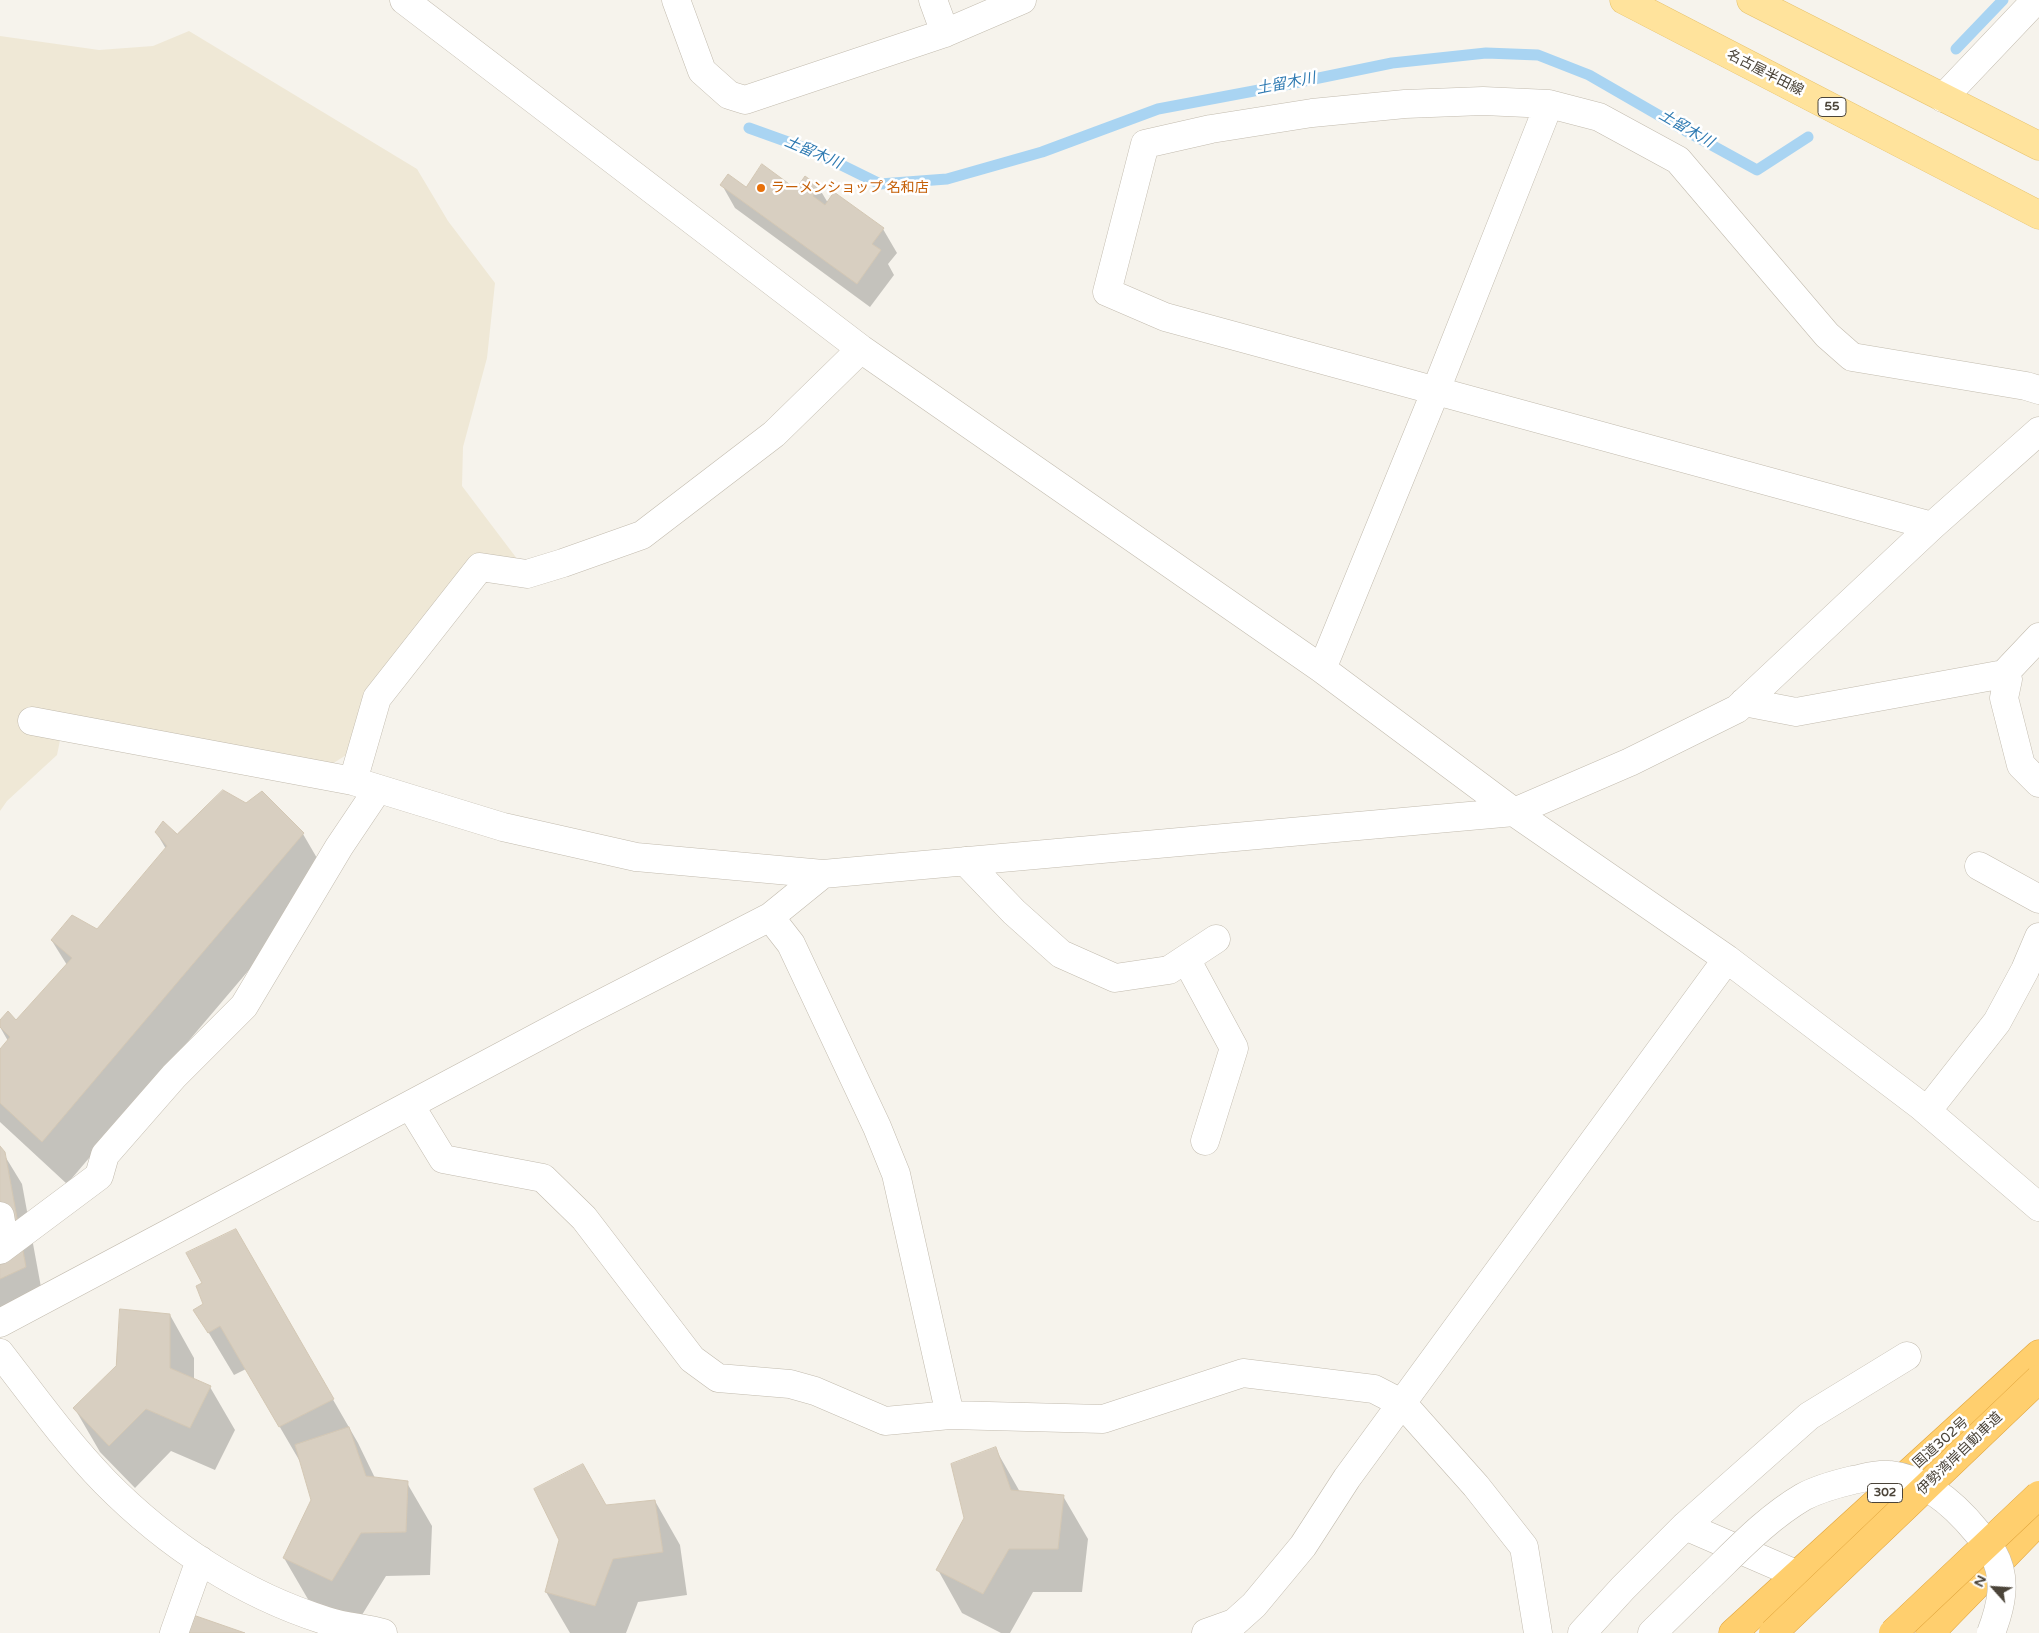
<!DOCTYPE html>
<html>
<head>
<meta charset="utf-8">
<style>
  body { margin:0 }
  #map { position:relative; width:2039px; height:1633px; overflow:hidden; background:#f6f3ec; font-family:"Varela Round",sans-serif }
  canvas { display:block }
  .north { position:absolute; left:1969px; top:1563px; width:50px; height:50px; -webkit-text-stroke:4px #fff; paint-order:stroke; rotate:296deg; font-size:14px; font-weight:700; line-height:20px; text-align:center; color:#4b4439 }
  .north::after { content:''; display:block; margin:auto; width:18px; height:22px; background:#4b4439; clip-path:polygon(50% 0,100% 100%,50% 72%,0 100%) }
</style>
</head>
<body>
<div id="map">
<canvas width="2039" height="1633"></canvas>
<div class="north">N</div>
</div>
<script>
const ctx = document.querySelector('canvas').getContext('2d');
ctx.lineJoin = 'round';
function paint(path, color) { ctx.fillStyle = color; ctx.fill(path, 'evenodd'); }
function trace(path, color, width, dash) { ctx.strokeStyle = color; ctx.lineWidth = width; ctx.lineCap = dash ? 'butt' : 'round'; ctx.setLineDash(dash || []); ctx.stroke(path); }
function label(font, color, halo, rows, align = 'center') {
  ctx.font = font + ' "Varela Round","Noto Sans JP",sans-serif'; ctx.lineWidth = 5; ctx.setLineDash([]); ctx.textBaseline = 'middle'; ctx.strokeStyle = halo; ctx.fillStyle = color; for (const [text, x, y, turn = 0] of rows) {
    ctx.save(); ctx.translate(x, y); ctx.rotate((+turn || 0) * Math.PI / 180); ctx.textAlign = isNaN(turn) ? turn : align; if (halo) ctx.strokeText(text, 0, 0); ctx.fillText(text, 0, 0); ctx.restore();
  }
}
paint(new Path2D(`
  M 189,31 L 417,169 L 448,221 L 495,283 L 487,358 L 463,447 L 462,486 L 530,576 L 468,568 L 426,613 L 393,656 L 351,752 L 332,764 L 65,716 L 57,755 L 7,801 L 0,811 L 0,36 L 99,50 L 153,46 Z`), '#efe8d6');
paint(new Path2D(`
  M 722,185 L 746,189 L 796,191 L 819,188 L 828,203 L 883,229 L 897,253 L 888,264 L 894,275 L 870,307 L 735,208 Z
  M 262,793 L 303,834 L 328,877 L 67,1184 L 0,1122 L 0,1051 L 8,1041 L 0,1027 L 0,1022 L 16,1021 L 67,965 L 52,941 L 97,931 L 166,849 L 156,832 L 177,836 L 247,804 Z
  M 0,1148 L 22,1184 L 43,1298 L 0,1318 Z
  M 236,1231 L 358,1443 L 375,1478 L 407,1483 L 432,1526 L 430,1575 L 386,1576 L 357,1623 L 309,1601 L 284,1558 L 313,1500 L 302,1465 L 246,1369 L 234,1375 L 195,1310 L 205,1304 L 203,1283 Z
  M 170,1315 L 194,1358 L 194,1380 L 210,1387 L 235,1430 L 215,1470 L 171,1451 L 135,1488 L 100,1452 L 75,1409 Z
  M 995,1448 L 1020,1492 L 1063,1496 L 1088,1539 L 1082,1592 L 1033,1592 L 1010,1633 L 1001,1633 L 962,1613 L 938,1570 L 965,1518 Z
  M 655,1501 L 680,1545 L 687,1595 L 638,1602 L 626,1633 L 570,1633 L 546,1592 L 560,1540 L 606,1506 Z`), '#0003');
trace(new Path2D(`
  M 1956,49 L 2003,0
  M 749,128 L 813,151 L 880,184 L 947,179 L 1042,152 L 1158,109 L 1275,87 L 1392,63 L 1486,53 L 1538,55 L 1589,75 L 1686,131 L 1757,170 L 1808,137`), '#a9d4f2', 11);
const building = new Path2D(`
  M 762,164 L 796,189 L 805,176 L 820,187 L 813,196 L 825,205 L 834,192 L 884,228 L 872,244 L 881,250 L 857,284 L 720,185 L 728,174 L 746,187 Z
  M 223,790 L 246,803 L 262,791 L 304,833 L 42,1142 L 0,1103 L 0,1049 L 10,1037 L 0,1027 L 0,1020 L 8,1011 L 16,1020 L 72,958 L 51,940 L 72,915 L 97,929 L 167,846 L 155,832 L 163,821 L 177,834 Z
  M 0,1146 L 5,1152 L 26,1267 L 0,1279 Z
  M 236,1229 L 334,1399 L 279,1427 L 220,1326 L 208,1333 L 193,1310 L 203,1304 L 196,1286 L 202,1283 L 186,1253 Z
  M 120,1309 L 170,1314 L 170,1368 L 211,1386 L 190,1428 L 146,1409 L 109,1446 L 73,1408 L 116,1366 Z
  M 349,1427 L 366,1476 L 408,1481 L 406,1532 L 361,1533 L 332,1581 L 283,1558 L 311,1500 L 295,1445 Z
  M 996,1447 L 1011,1490 L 1064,1495 L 1058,1549 L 1009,1549 L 983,1594 L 936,1570 L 964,1518 L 951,1464 Z
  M 583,1464 L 606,1505 L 655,1500 L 663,1552 L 613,1559 L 595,1606 L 545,1592 L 559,1540 L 534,1489 Z
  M 196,1616 L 245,1633 L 189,1633 Z`);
paint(building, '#d8cfc1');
trace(building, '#d3c7b4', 1);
const minor = new Path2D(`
  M 404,0 L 861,349 L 1322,669 L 1514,812 L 1727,959 L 1921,1106 L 2039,1207
  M 676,0 L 702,71 L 729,95 L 745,100 L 945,33 L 1022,0
  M 933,0 L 945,33
  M 1943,98 L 2036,0
  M 1932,526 L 1165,317 L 1107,292 L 1145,144 L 1211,129 L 1312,113 L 1405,104 L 1483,101 L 1549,104 L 1599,117 L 1678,160 L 1827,335 L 1852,357 L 2026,386 L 2039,390
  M 1322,669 L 1436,390 L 1549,104
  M 2004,674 L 2008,679 L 2004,698 L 2021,765 L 2039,783
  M 1744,702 L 1796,712 L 2004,674 L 2039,637
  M 32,721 L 353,781 L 503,827 L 636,857 L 823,874
  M 353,781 L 377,698 L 480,567 L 527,574 L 563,563 L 642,535 L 774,434 L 861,349
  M 965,861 L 1014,912 L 1061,954 L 1115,978 L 1169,970 L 1216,939
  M 1979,866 L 2039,899
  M 770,917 L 791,944 L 877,1127 L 896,1174 L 950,1415
  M 1186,959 L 1234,1048 L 1205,1141
  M 410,1105 L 443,1159 L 543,1178 L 584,1218 L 692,1359 L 718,1378 L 790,1384 L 815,1391 L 885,1421 L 950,1415 L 1103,1419 L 1243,1373 L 1374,1389 L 1403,1404 L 1476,1486 L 1524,1547 L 1538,1633
  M 1927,1111 L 1997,1022 L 2025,970 L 2039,937
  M 0,1216 L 5,1245
  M 0,1250 L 99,1176 L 105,1155 L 174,1076 L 244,1006 L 339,847 L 378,789
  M 0,1323 L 575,1017 L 770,917 L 823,874 L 1514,812 L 1630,762 L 1737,709 L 1932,526 L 2039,431
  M 0,1353 C 34,1397 67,1443 105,1482 C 167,1545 243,1595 327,1621 C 345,1627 365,1628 383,1633
  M 1685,1526 L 1796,1574
  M 174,1633 L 200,1560
  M 1206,1633 L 1234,1623 L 1254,1605 L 1303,1546 L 1347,1478 L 1727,959
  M 1582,1633 L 1623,1588 L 1685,1526 L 1809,1416 L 1907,1356
  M 1652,1633 L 1702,1584`);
const major = new Path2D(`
  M 1624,0 L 2039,215
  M 1751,0 L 2039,146`);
const highway = new Path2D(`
  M 1733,1633 L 2039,1354
  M 1930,1633 L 2039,1521`);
trace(minor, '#c2bbae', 29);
trace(major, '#e6c16a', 29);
trace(highway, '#e0a43c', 29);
trace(minor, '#fff', 28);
trace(major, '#ffe39c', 28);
trace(highway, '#ffcf6e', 28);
const minorBridge = new Path2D(`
  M 1702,1584 C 1734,1554 1764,1520 1803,1497 C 1818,1489 1836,1484 1853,1480 C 1864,1478 1878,1473 1890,1475 C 1925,1479 1955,1505 1977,1532 C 1982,1538 1989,1545 1993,1553 C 2008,1579 2001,1607 1991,1633`);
const highwayBridge = new Path2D(`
  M 1773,1633 L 2039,1379
  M 1893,1633 L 2039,1495`);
trace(minorBridge, '#c2bbae', 29, []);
trace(highwayBridge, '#e0a43c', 29, []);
trace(minorBridge, '#fff', 28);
trace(highwayBridge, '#ffcf6e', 28);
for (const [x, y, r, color] of [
  [761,188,5,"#e8710a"]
]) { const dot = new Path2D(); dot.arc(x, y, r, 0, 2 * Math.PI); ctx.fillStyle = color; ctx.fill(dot); trace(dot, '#fff', 2); }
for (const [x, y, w] of [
  [1832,107,28],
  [1885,1493,35]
]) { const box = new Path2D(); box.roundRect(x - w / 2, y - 9.5, w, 19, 4); ctx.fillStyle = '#fff'; ctx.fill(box); trace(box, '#4b4439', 1); }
label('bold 12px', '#4b4439', null, [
  ["55",1832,107],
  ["302",1885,1493]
]);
label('14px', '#4b4439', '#fff', [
  ["名古屋半田線",1765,73,27],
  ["国道302号",1941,1443,-42],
  ["伊勢湾岸自動車道",1960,1454,-44]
]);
label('14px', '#c56008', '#fff', [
  ["ラーメンショップ 名和店",771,188]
], 'left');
label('italic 15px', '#2e7ab2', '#fff', [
  ["土留木川",1286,84,-11],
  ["土留木川",1686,129,30],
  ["土留木川",813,153,23]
]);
</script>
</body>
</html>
